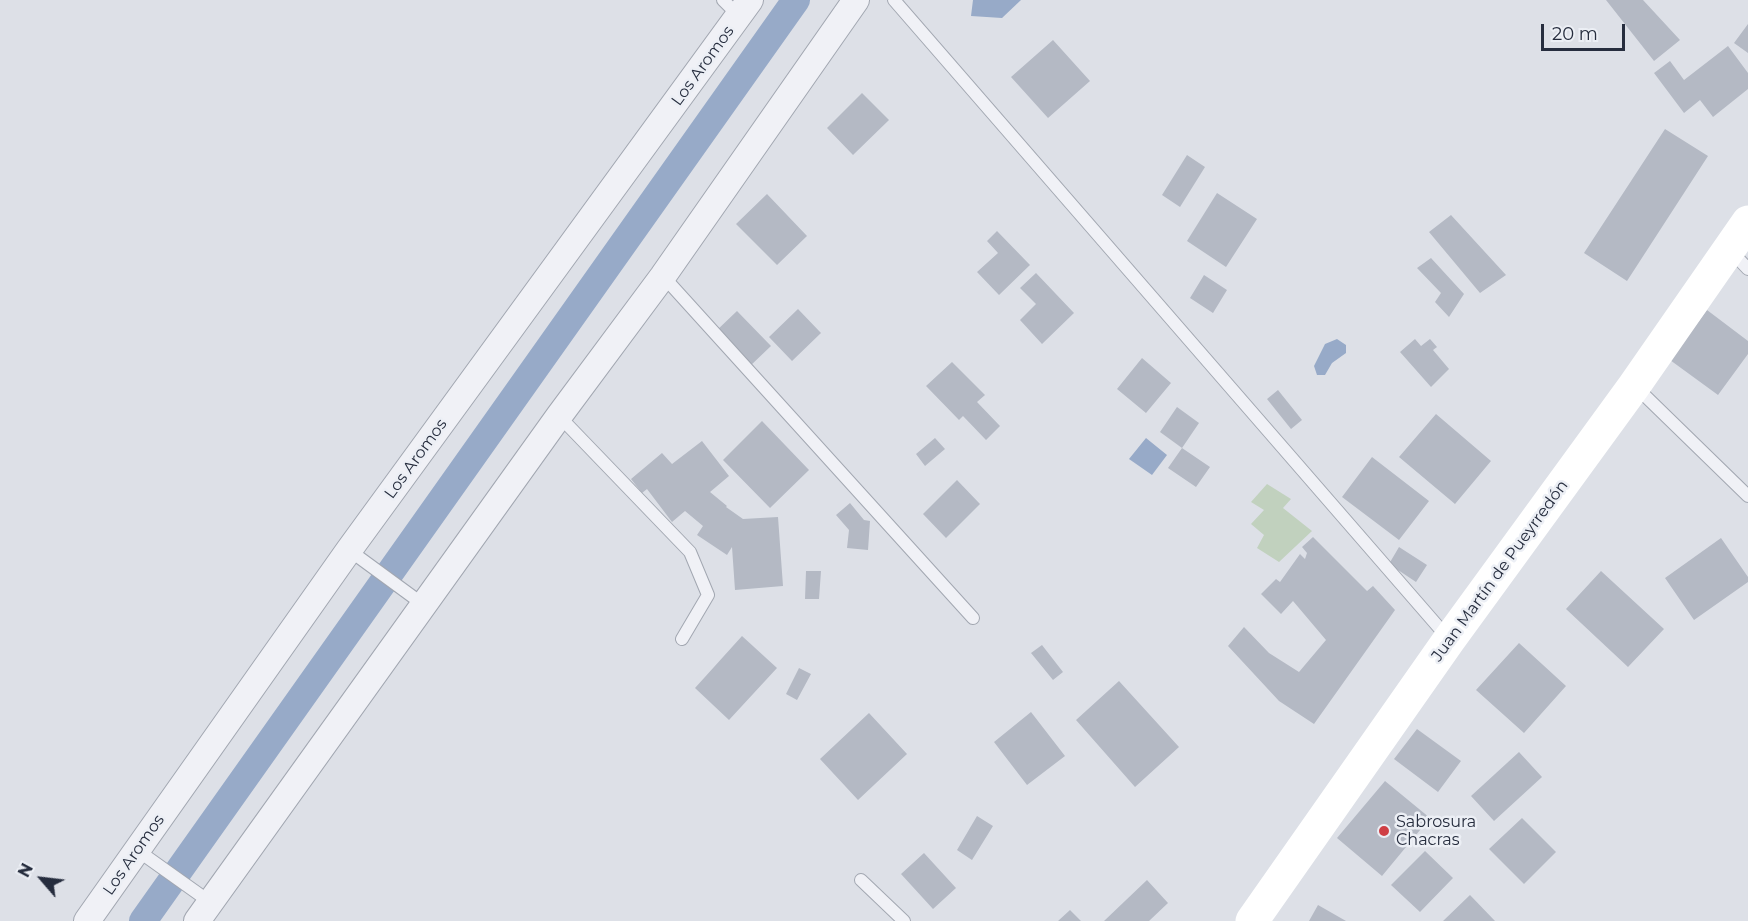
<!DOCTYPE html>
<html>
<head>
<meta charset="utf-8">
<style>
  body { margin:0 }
  #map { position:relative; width:1748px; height:921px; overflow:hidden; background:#dde0e7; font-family:Montserrat,sans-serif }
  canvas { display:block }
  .north { position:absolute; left:12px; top:849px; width:60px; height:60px; -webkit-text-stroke:4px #eceff5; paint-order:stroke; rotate:298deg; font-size:16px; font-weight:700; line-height:24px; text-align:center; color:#262d3e }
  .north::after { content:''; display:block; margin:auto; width:21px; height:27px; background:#262d3e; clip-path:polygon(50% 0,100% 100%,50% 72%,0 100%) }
  .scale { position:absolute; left:1541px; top:24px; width:84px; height:27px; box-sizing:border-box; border:3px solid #262d3e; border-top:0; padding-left:8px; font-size:18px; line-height:21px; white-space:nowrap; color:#262d3e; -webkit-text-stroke:4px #eceff5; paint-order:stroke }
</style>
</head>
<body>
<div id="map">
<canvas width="1748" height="921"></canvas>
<div class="north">N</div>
<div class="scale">20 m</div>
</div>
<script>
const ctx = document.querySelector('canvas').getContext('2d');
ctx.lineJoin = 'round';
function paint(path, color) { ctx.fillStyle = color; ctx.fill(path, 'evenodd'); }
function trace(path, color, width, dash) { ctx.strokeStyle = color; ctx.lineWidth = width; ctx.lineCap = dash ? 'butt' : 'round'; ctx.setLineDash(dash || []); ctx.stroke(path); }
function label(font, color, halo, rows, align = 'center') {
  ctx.font = font + ' Montserrat,sans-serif'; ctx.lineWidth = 5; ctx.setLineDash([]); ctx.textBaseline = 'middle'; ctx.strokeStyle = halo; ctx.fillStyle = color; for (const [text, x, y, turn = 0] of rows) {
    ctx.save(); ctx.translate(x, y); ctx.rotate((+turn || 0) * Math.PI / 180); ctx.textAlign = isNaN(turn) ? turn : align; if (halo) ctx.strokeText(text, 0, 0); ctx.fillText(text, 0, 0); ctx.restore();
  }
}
paint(new Path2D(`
  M 1267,484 L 1291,499 L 1283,508 L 1312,531 L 1279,562 L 1257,548 L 1264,535 L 1251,524 L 1264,510 L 1251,502 Z`), '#c1d1be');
paint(new Path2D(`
  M 973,0 L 1021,0 L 1002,18 L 971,16 Z
  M 1337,339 L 1346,345 L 1346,353 L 1332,363 L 1325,375 L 1317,375 L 1314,366 L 1325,344 Z
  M 1146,438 L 1167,455 L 1152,475 L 1129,459 Z`), '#97aac8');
trace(new Path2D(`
  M 143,921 L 796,0`), '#97aac8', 28);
paint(new Path2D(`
  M 1606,0 L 1643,0 L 1680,40 L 1654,61 Z
  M 1748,24 L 1748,53 L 1734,43 Z
  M 1053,40 L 1090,81 L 1048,118 L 1011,77 Z
  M 1728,46 L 1748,73 L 1748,89 L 1713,117 L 1700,100 L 1684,113 L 1654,73 L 1670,61 L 1684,80 Z
  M 862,93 L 889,120 L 853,155 L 827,128 Z
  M 1665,129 L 1708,156 L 1627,281 L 1584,253 Z
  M 1187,155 L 1205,167 L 1180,207 L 1162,195 Z
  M 1217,193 L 1257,219 L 1226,267 L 1187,241 Z
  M 767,194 L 807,236 L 777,265 L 736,224 Z
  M 1451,215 L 1506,275 L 1480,293 L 1429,232 Z
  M 997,231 L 1030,265 L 999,295 L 977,272 L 998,253 L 987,241 Z
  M 1431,258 L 1464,294 L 1449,317 L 1435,302 L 1441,293 L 1417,268 Z
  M 1036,273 L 1074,313 L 1042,344 L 1020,320 L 1036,304 L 1020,288 Z
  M 1204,275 L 1227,290 L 1213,313 L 1190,298 Z
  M 798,309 L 821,333 L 792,361 L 769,337 Z
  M 1707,310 L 1748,341 L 1748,354 L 1718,395 L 1670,360 Z
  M 737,311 L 771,346 L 749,367 L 715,332 Z
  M 1415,339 L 1421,346 L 1430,339 L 1437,347 L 1433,350 L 1449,369 L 1431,387 L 1400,352 Z
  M 1142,358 L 1171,383 L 1146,413 L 1117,389 Z
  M 952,362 L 985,395 L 977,402 L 1000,426 L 986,440 L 963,416 L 959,420 L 926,386 Z
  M 1278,390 L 1302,420 L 1291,429 L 1267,399 Z
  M 1177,407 L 1199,423 L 1182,448 L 1160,432 Z
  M 1436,414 L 1491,461 L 1455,504 L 1399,457 Z
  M 762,421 L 809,470 L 770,508 L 723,460 Z
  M 935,438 L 945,449 L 925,466 L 916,454 Z
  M 702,441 L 729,476 L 710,492 L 727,506 L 726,507 L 743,519 L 778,517 L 783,586 L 735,590 L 732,547 L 727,555 L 697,535 L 703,526 L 685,511 L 672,522 L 647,489 L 642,493 L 631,479 L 662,453 L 672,464 Z
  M 1182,448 L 1210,467 L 1196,487 L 1168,468 Z
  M 1372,457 L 1429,501 L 1399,540 L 1342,497 Z
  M 957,480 L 980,504 L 946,538 L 923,514 Z
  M 850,503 L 864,520 L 870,521 L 868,550 L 847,548 L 849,530 L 836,515 Z
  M 1313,537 L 1367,591 L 1373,586 L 1395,610 L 1314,724 L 1279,701 L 1228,646 L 1244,627 L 1269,653 L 1299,672 L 1326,640 L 1293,601 L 1281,614 L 1261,594 L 1276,579 L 1280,582 L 1300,554 L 1305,559 L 1307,553 L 1302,547 Z
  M 1721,538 L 1748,577 L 1748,582 L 1694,620 L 1665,578 Z
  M 1399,547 L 1427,565 L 1416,582 L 1389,564 Z
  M 806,571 L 821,571 L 819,599 L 805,599 Z
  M 1601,571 L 1664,629 L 1628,667 L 1566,609 Z
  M 742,636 L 777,668 L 729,720 L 695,688 Z
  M 1519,643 L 1566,686 L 1524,733 L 1476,690 Z
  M 1042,645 L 1063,672 L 1053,680 L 1031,653 Z
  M 799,668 L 811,674 L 797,700 L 786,694 Z
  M 1119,681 L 1179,747 L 1135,787 L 1076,720 Z
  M 1031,712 L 1065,756 L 1027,785 L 994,742 Z
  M 869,713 L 907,754 L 858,800 L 820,759 Z
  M 1417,729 L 1461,761 L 1438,792 L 1394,759 Z
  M 1519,752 L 1542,777 L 1494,821 L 1471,796 Z
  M 1385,781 L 1430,818 L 1382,876 L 1337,838 Z
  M 977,816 L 993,826 L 972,860 L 957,850 Z
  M 1522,818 L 1556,852 L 1524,884 L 1489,849 Z
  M 1425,851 L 1453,878 L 1420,912 L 1391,885 Z
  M 924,853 L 956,888 L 933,909 L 901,874 Z
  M 1147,880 L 1168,903 L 1149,921 L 1104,921 Z
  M 1470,895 L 1495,921 L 1443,921 Z
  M 1318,905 L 1346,921 L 1309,921 Z
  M 1070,910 L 1081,921 L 1058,921 Z`), '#b4b9c4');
const lane = new Path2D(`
  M 723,0 L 739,16
  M 894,0 L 1448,638
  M 1730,250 L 1748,269
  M 663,276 L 973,618
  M 1635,386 L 1748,496
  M 559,416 L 690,552 L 708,595 L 682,639
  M 349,550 L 424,605
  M 137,850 L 210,902
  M 861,880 L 904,921`);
const street = new Path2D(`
  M 87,921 L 349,550 L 750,0
  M 197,921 L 559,416 L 663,276 L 856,0`);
trace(lane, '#a2a7b1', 14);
trace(street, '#a2a7b1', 28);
trace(lane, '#f0f1f6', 12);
trace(street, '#f0f1f6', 26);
trace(new Path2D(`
  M 1252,921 L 1449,640 L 1634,386 L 1748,222`), '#fff', 33);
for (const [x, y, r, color] of [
  [1384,831,6,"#cf3f45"]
]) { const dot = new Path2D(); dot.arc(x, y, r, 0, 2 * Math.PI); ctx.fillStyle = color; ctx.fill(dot); trace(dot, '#eceff5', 2); }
label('16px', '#262d3e', '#eceff5', [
  ["Los Aromos",703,66,-54],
  ["Los Aromos",416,459,-54],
  ["Juan Martín de Pueyrredón",1500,571,-54],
  ["Los Aromos",134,855,-55]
]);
label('16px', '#262d3e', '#eceff5', [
  ["Sabrosura",1396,822],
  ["Chacras",1396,840]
], 'left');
</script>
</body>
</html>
